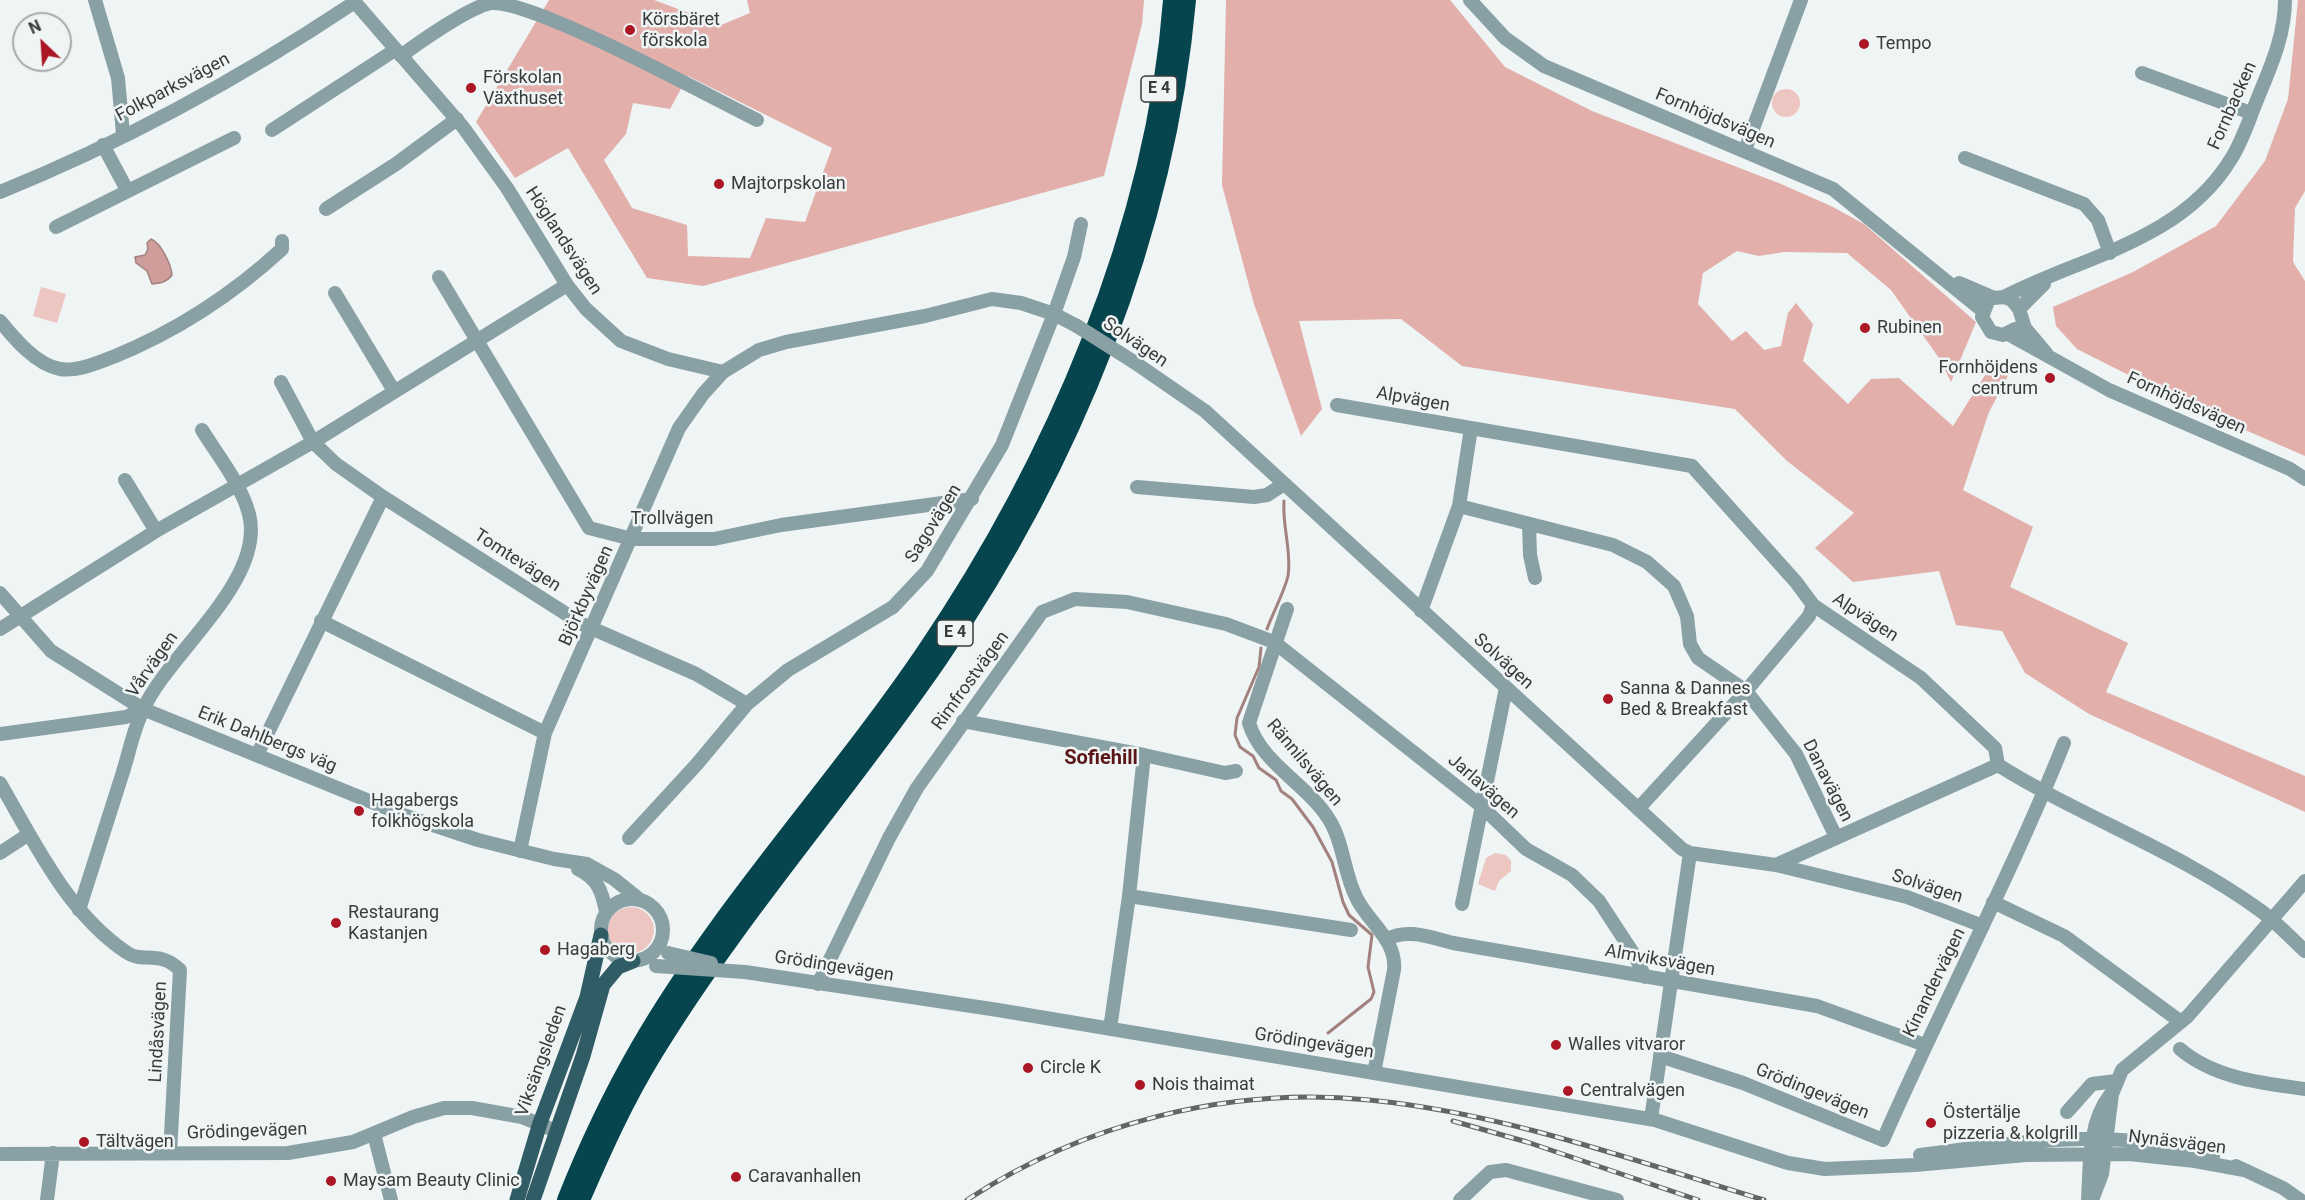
<!DOCTYPE html>
<html>
<head>
<meta charset="utf-8">
<style>
  body { margin:0 }
  #map { position:relative; width:2305px; height:1200px; overflow:hidden; background:#eff4f4; font-family:Roboto,sans-serif }
  canvas { display:block }
  .north { position:absolute; left:12px; top:12px; width:60px; height:60px; box-sizing:border-box; background:#eff4f4; border:2px solid #a7aaaa; border-radius:50%; rotate:335deg; font-size:16px; font-weight:700; line-height:24px; text-align:center; color:#3a3c3c }
  .north::after { content:''; display:block; margin:auto; width:21px; height:27px; background:#ab1725; clip-path:polygon(50% 0,100% 100%,50% 72%,0 100%) }
</style>
</head>
<body>
<div id="map">
<canvas width="2305" height="1200"></canvas>
<div class="north">N</div>
</div>
<script>
const ctx = document.querySelector('canvas').getContext('2d');
ctx.lineJoin = 'round';
function paint(path, color) { ctx.fillStyle = color; ctx.fill(path, 'evenodd'); }
function trace(path, color, width, dash) { ctx.strokeStyle = color; ctx.lineWidth = width; ctx.lineCap = dash ? 'butt' : 'round'; ctx.setLineDash(dash || []); ctx.stroke(path); }
function label(font, color, halo, rows, align = 'center') {
  ctx.font = font + ' Roboto,sans-serif'; ctx.lineWidth = 5; ctx.setLineDash([]); ctx.textBaseline = 'middle'; ctx.strokeStyle = halo; ctx.fillStyle = color; for (const [text, x, y, turn = 0] of rows) {
    ctx.save(); ctx.translate(x, y); ctx.rotate((+turn || 0) * Math.PI / 180); ctx.textAlign = isNaN(turn) ? turn : align; if (halo) ctx.strokeText(text, 0, 0); ctx.fillText(text, 0, 0); ctx.restore();
  }
}
paint(new Path2D(`
  M1772 103a14 14 0 1 1 28 0a14 14 0 1 1-28 0Z
  M 41,287 L 66,294 L 57,323 L 33,316 Z
  M 1495,853 L 1506,855 L 1511,861 L 1511,871 L 1499,881 L 1495,891 L 1478,884 L 1486,858 Z
  M608 930a23 23 0 1 1 46 0a23 23 0 1 1-46 0Z`), '#edc6c2');
paint(new Path2D(`
  M 549,0 L 654,0 L 721,25 L 750,13 L 747,0 L 1144,0 L 1142,24 L 1104,176 L 703,286 L 647,278 L 568,148 L 515,178 L 476,122 ZM 688,76 L 832,148 L 805,222 L 766,218 L 750,258 L 688,256 L 687,225 L 632,208 L 604,160 L 626,134 L 633,103 L 670,109 Z
  M 1226,0 L 1450,0 L 1505,67 L 1592,111 L 1781,184 L 1831,206 L 1864,224 L 1976,322 L 1951,382 L 1939,358 L 1891,290 L 1847,253 L 1784,252 L 1759,256 L 1737,251 L 1703,273 L 1698,304 L 1732,341 L 1746,331 L 1764,350 L 1781,346 L 1788,313 L 1796,303 L 1813,324 L 1803,361 L 1848,404 L 1871,379 L 1899,378 L 1953,426 L 1994,361 L 2011,370 L 1989,412 L 1963,490 L 2033,527 L 2010,587 L 2128,643 L 2106,692 L 2305,776 L 2305,812 L 2089,714 L 2025,673 L 2002,631 L 1956,625 L 1939,571 L 1853,582 L 1815,548 L 1854,513 L 1787,461 L 1735,409 L 1462,366 L 1401,319 L 1299,321 L 1322,409 L 1301,436 L 1254,304 L 1222,185 Z
  M 2298,0 L 2305,0 L 2305,191 L 2295,208 L 2293,262 L 2305,281 L 2305,456 L 2190,406 L 2077,349 L 2056,326 L 2053,307 L 2133,272 L 2216,226 L 2265,161 L 2288,99 Z`), '#e2afab');
const water = new Path2D(`
  M 151,239 C 161,243 171,264 172,275 C 167,282 161,283 152,284 L 147,271 L 136,263 L 135,257 L 145,255 L 148,249 L 147,243 Z`);
paint(water, '#cf9e9a');
trace(water, '#a2817e', 1.5);
trace(new Path2D(`
  M 1267,629 C 1273,612 1284,593 1288,576 C 1292,552 1282,526 1284,501
  M 1261,648 L 1259,667 L 1237,718 L 1235,735 L 1240,747 L 1253,756 L 1259,768 L 1276,780 L 1281,791 L 1292,799 L 1313,827 L 1332,862 L 1343,902 L 1349,915 L 1372,935 L 1368,967 L 1374,992 L 1371,999 L 1328,1033`), '#a2817e', 3);
trace(new Path2D(`
  M 95,0 L 118,78 L 123,134
  M 353,0 L 463,127 L 507,188 L 567,285 L 586,309 L 621,341 L 668,359 L 723,372
  M 1470,0 L 1505,38 L 1544,66 L 1833,189 L 1983,311
  M 401,56 C 418,43 471,6 491,3 C 534,0 710,97 757,120
  M 2142,73 L 2251,113
  M 272,130 L 395,50
  M 103,145 L 127,190
  M 1745,150 L 1801,0
  M 1965,158 L 2084,204 L 2098,220 L 2110,253
  M 0,192 C 124,142 244,76 355,2
  M 326,209 L 396,164 L 457,119
  M 56,227 L 234,138
  M 439,277 L 589,528 L 632,539 L 714,539 L 781,525 L 972,499
  M 1959,283 L 1994,298 L 2004,297 L 2012,300 L 2019,309 L 2025,328 L 2046,353
  M 335,293 L 394,391
  M 2004,297 C 2083,256 2181,241 2231,159 C 2242,142 2249,120 2257,100 C 2270,68 2285,36 2285,0
  M 1987,304 L 1982,317 L 1991,332 L 2003,335 L 2015,329
  M 2019,309 L 2044,284
  M 0,321 C 14,338 36,365 60,369 C 76,372 98,363 113,357 C 177,331 231,296 282,249 L 282,241
  M 2008,334 L 2109,390 L 2290,469 L 2305,479
  M 1134,362 L 1205,411 L 1682,849 L 1690,853 L 1776,865 L 1907,897 L 1983,926
  M 281,382 L 313,442 L 336,464 L 383,497 L 582,624 L 696,674 L 747,704
  M 1337,405 L 1692,466 L 1796,582 L 1813,605 L 1921,678 L 1995,748 L 1998,765 C 2083,818 2181,852 2261,911 C 2277,923 2291,938 2305,951
  M 125,480 L 156,531
  M 1137,487 L 1254,497 L 1267,495 L 1284,484
  M 1459,506 L 1613,545 L 1647,562 L 1674,586 L 1687,616 L 1690,644 L 1698,658 L 1746,691 L 1796,754 L 1836,837
  M 1529,524 L 1530,555 L 1535,578
  M 0,593 L 51,651 L 143,709 L 406,816 L 478,840 L 554,859 L 587,864 L 614,879 L 639,899
  M 1287,609 L 1249,723 C 1261,764 1309,785 1330,821 C 1344,844 1344,875 1357,899 C 1369,923 1397,940 1394,970 L 1374,1073
  M 1421,611 L 1459,506 L 1471,428
  M 321,621 L 545,733
  M 0,629 L 156,531 L 313,442 L 567,285
  M 963,721 L 1144,755 L 1225,773 L 1236,771
  M 0,734 L 126,717 L 143,709
  M 257,755 L 383,497
  M 0,783 C 35,843 67,912 126,952 C 142,964 159,949 180,970 L 170,1153
  M 1638,809 L 1746,691 L 1809,616 L 1813,605
  M 629,838 L 697,764 L 747,704 L 788,670 L 893,607 L 927,571 L 1002,445 L 1054,314 L 1074,257 L 1081,224
  M 520,851 L 545,733 L 679,428 L 703,394 L 723,372 L 759,350 L 786,342 L 925,316 L 992,299 L 1021,303 L 1054,314 L 1077,326
  M 0,853 L 29,834
  M 1776,865 L 1998,765
  M 578,869 C 598,879 602,891 606,912
  M 1129,896 L 1351,930
  M601 930a31 31 0 1 1 62 0a31 31 0 1 1-62 0Z
  M 1993,902 L 2064,936 L 2181,1022
  M 1462,904 L 1506,688
  M 79,910 C 93,865 108,820 122,775 C 129,754 133,730 143,710 C 168,653 266,581 249,514 C 241,484 218,456 202,430
  M 1386,940 C 1406,927 1432,938 1453,943 L 1817,1006 L 1925,1045
  M 745,972 L 998,1010 L 1655,1120 L 1788,1163 L 1825,1169 L 1915,1165 L 2026,1155 L 2129,1154 L 2195,1161 L 2244,1170
  M 818,984 L 889,838 L 917,788 L 1042,612 L 1075,599 L 1127,602 L 1226,624 L 1274,642 L 1480,805 L 1526,849 L 1572,875 L 1599,901 L 1635,956 L 1645,977
  M 1110,1029 L 1129,896 L 1144,755
  M 2180,1049 C 2214,1078 2261,1083 2305,1089
  M 1660,1056 L 1743,1083 L 1883,1140 C 1941,1007 2010,878 2064,743
  M 2067,1112 L 2092,1084 L 2116,1081
  M 1651,1119 L 1690,853
  M 374,1134 L 391,1200
  M 0,1154 L 288,1153 L 353,1142 L 413,1117 L 444,1108 L 472,1108 L 522,1117 L 556,1131
  M 1920,1155 C 2017,1143 2118,1125 2213,1157
  M 2236,1166 L 2283,1188 L 2300,1200
  M 47,1200 L 53,1153
  M 1460,1200 L 1490,1172 L 1506,1170 L 1617,1200
  M 2088,1200 C 2090,1166 2088,1123 2110,1095
  M 2092,1200 L 2102,1174 L 2112,1094 L 2122,1070 L 2188,1016 L 2305,881`), '#89a0a5', 14);
trace(new Path2D(`
  M 517,1200 L 540,1123 L 587,997 L 601,935
  M 533,1200 L 583,1056 L 603,985 L 618,967 L 633,961`), '#305c65', 15);
trace(new Path2D(`
  M 566,1200 C 587,1147 611,1096 640,1046 C 721,906 834,786 925,652 C 1053,464 1155,229 1172,0
  M 581,1200 C 603,1149 625,1100 654,1053 C 739,914 847,793 939,659 C 1072,465 1166,235 1187,0`), '#06454e', 18);
const rail = new Path2D(`
  M 1453,1121 L 1527,1142 L 1698,1200
  M 967,1200 C 1084,1123 1229,1086 1369,1100 C 1504,1113 1635,1161 1764,1200`);
trace(rail, '#646666', 5);
trace(rail, '#eff4f4', 3, [9]);
trace(new Path2D(`
  M 1077,326 L 1134,362
  M 668,953 L 711,963
  M 656,966 L 745,972`), '#89a0a5', 14);
for (const [x, y, r, color] of [
  [630,30,6,"#ab1725"],
  [1864,44,6,"#ab1725"],
  [471,88,6,"#ab1725"],
  [719,184,6,"#ab1725"],
  [1865,328,6,"#ab1725"],
  [2050,378,6,"#ab1725"],
  [1608,699,6,"#ab1725"],
  [359,811,6,"#ab1725"],
  [336,923,6,"#ab1725"],
  [545,950,6,"#ab1725"],
  [1556,1045,6,"#ab1725"],
  [1028,1068,6,"#ab1725"],
  [1140,1085,6,"#ab1725"],
  [1568,1091,6,"#ab1725"],
  [1931,1123,6,"#ab1725"],
  [84,1142,6,"#ab1725"],
  [736,1177,6,"#ab1725"],
  [331,1181,6,"#ab1725"]
]) { const dot = new Path2D(); dot.arc(x, y, r, 0, 2 * Math.PI); ctx.fillStyle = color; ctx.fill(dot); trace(dot, '#eff4f4', 2); }
for (const [x, y, w] of [
  [1159,89,36],
  [955,633,36]
]) { const box = new Path2D(); box.roundRect(x - w / 2, y - 13, w, 26, 4.5); ctx.fillStyle = '#eff4f4'; ctx.fill(box); trace(box, '#3a3c3c', 1.5); }
label('bold 16px', '#3a3c3c', null, [
  ["E 4",1159,89],
  ["E 4",955,633]
]);
label('18px', '#3a3c3c', '#eff4f4', [
  ["Körsbäret",642,20],
  ["förskola",642,41],
  ["Tempo",1876,44],
  ["Förskolan",483,78],
  ["Växthuset",483,99],
  ["Majtorpskolan",731,184],
  ["Rubinen",1877,328],
  ["Fornhöjdens",2038,368,"right"],
  ["centrum",2038,389,"right"],
  ["Sanna & Dannes",1620,689],
  ["Bed & Breakfast",1620,710],
  ["Hagabergs",371,801],
  ["folkhögskola",371,822],
  ["Restaurang",348,913],
  ["Kastanjen",348,934],
  ["Hagaberg",557,950],
  ["Walles vitvaror",1568,1045],
  ["Circle K",1040,1068],
  ["Nois thaimat",1152,1085],
  ["Centralvägen",1580,1091],
  ["Östertälje",1943,1113],
  ["pizzeria & kolgrill",1943,1134],
  ["Tältvägen",96,1142],
  ["Caravanhallen",748,1177],
  ["Maysam Beauty Clinic",343,1181]
], 'left');
label('18px', '#3a3c3c', '#eff4f4', [
  ["Folkparksvägen",173,88,-28],
  ["Fornbacken",2233,106,-66],
  ["Fornhöjdsvägen",1715,119,23],
  ["Höglandsvägen",563,241,57],
  ["Solvägen",1135,343,34],
  ["Alpvägen",1413,400,10],
  ["Fornhöjdsvägen",2186,404,24],
  ["Trollvägen",672,519],
  ["Sagovägen",934,524,-58],
  ["Tomtevägen",517,561,33],
  ["Björkbyvägen",587,596,-66],
  ["Alpvägen",1865,618,33],
  ["Solvägen",1503,662,42],
  ["Vårvägen",153,665,-55],
  ["Rimfrostvägen",971,681,-54],
  ["Erik Dahlbergs väg",267,740,22],
  ["Rännilsvägen",1304,763,50],
  ["Danavägen",1827,781,63],
  ["Jarlavägen",1483,787,41],
  ["Solvägen",1927,887,18],
  ["Almviksvägen",1660,961,10],
  ["Grödingevägen",834,967,9],
  ["Kinandervägen",1935,983,-64],
  ["Lindåsvägen",159,1032,-87],
  ["Grödingevägen",1314,1044,9],
  ["Viksängsleden",542,1061,-70],
  ["Grödingevägen",1812,1092,22],
  ["Grödingevägen",247,1132,-2],
  ["Nynäsvägen",2177,1143,7]
]);
label('bold 20px', '#5a1617', '#eff4f4', [
  ["Sofiehill",1101,759]
]);
</script>
</body>
</html>
